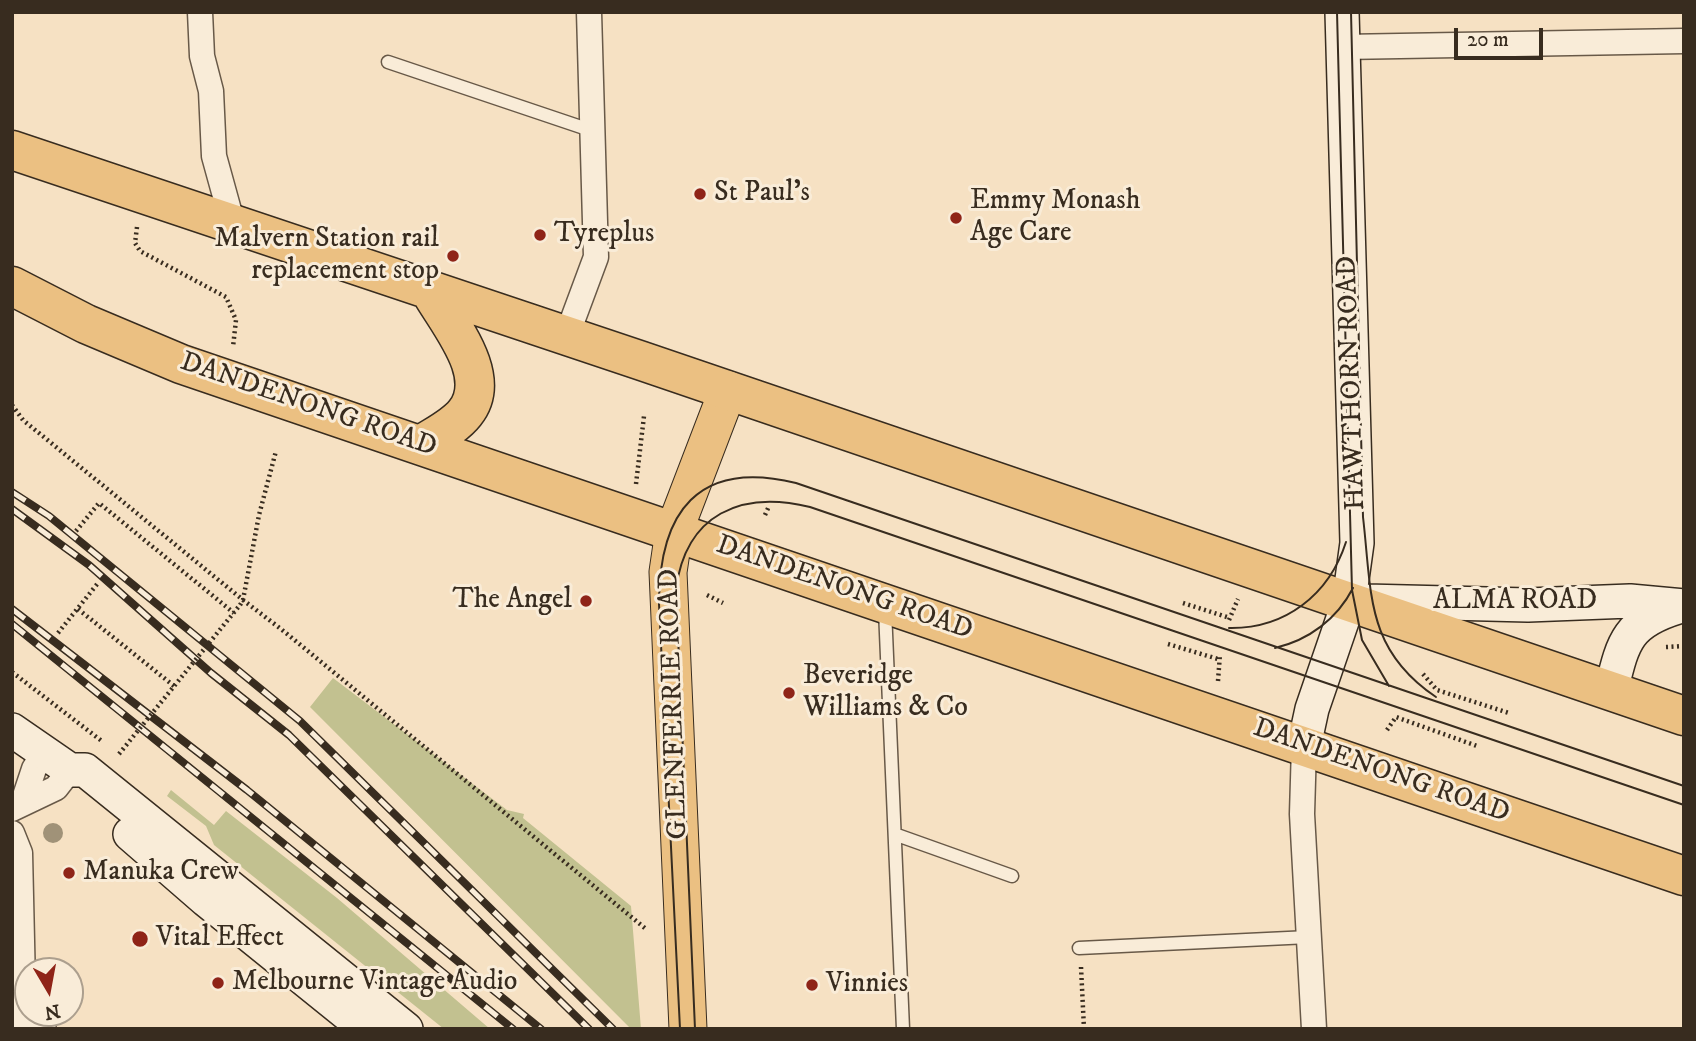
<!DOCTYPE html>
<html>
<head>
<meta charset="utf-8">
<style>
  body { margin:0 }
  #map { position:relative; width:1696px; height:1041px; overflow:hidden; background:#f6e1c3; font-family:"IM FELL DW Pica",serif }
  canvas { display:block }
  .frame { position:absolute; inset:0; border:14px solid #382c1f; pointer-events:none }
  .north { position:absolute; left:14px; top:957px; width:70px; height:70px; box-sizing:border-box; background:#f9ecd8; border:2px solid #ac9f8e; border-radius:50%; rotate:170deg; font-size:19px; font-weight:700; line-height:28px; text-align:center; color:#382c1f }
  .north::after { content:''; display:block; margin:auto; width:24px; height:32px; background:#8f2418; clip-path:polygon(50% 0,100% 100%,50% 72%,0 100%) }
  .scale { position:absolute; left:1454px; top:28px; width:89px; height:32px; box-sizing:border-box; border:4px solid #382c1f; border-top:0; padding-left:9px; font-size:21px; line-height:24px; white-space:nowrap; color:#382c1f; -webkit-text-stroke:5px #f9ecd8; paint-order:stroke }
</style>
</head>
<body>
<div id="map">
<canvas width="1696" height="1041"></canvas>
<div class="frame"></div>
<div class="north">N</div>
<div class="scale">20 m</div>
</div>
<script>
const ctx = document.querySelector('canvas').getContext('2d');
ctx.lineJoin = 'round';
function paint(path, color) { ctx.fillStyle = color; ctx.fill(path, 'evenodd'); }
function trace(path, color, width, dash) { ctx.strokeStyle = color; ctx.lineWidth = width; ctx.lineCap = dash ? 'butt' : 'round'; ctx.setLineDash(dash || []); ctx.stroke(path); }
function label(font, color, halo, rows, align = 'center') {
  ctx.font = font + ' "IM FELL DW Pica",serif'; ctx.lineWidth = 6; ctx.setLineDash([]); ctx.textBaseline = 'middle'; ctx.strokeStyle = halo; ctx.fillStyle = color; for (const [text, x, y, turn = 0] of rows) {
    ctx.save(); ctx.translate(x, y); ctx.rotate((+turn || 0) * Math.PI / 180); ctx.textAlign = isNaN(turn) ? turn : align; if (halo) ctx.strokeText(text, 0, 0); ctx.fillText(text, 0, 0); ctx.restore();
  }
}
paint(new Path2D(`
  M 333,678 L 507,810 L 524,814 L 523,818 L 631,906 L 641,1029 L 631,1029 L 310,707 Z
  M 171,790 L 214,825 L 226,811 L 337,898 L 490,1029 L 444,1029 L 214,845 L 206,826 L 167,796 Z`), '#c2c190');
const lane = new Path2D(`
  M 388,62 L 593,131
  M 885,610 L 903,1029
  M 897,835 L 1012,876
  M 1079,948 L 1309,937
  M 23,1020 L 50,1029`);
const street = new Path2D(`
  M 200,12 L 202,56 L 211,91 L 214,156 L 233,225
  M 1343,47 L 1684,41
  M 567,335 L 596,257 L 589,12
  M 1304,746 L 1302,814 L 1314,1029
  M 23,802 L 34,769 L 43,754
  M 12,809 L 56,788 L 70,770
  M 12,833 L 20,853 L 24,1029`);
const secondary = new Path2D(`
  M 1366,601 L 1528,605 L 1630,601 L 1684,606
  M 1611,691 C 1623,642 1626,623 1678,607
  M 12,730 L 70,770 L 85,770 L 406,1029
  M 1304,746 L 1312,709 L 1349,601 L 1357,543 L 1342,12
  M 130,834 L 206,900 L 366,1029`);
const primary = new Path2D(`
  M 688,1029 L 668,572 L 674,531 L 728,390`);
const highway = new Path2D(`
  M 12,150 L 642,361 L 1684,716
  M 12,286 L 86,324 L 181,364 L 1684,876
  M 421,445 C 436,435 454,427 465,413 C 495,376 448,323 430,291`);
trace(lane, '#685948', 15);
trace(street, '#685948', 27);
trace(secondary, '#382c1f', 36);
trace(primary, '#382c1f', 39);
trace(highway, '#382c1f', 41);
trace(new Path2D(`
  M 137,227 L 135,243 L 140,251 L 226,297 L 236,320 L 233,347
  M 12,405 L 23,420 L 243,600 L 259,515 L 276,451
  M 636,484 L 644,416
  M 765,515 L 769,506
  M 76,531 L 99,503 L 234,613
  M 707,595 L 723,603
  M 1183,603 L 1230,618
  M 240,605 L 243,600 L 281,629 L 646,929
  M 78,609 L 174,686
  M 1229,620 L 1238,599
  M 58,633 L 98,583
  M 1168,644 L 1218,659
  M 1666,647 L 1684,646
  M 12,672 L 103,742
  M 1423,674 L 1437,690 L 1509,713
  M 1218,681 L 1220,654
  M 1387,730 L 1396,717 L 1477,746
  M 1081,967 L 1084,1029`), '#382c1f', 4.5, [2, 3.5]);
trace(lane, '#f9ecd8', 12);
trace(street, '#f9ecd8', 24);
trace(secondary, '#f9ecd8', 33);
trace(primary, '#ebc082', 37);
trace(highway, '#ebc082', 38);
trace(new Path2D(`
  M 1337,12 L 1352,590 L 1362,640 L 1389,686
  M 1351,12 L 1363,517 C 1372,593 1365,649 1436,697
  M 1229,628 C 1285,629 1329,595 1346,542
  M 1275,648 C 1309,640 1337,619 1353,588
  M 680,1029 L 659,604 C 659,512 698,459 796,483 L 1684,786
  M 695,1029 L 676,589 C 686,514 741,490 810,507 L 1684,805`), '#382c1f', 2);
const rail = new Path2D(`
  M 12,492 L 49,516 L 300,721 L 613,1029
  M 12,509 L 89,565 L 211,673 L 289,735 L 589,1029
  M 12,609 L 247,790 L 541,1029
  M 12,624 L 513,1029`);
trace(rail, '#382c1f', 8);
trace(rail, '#f9ecd8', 5, [16]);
trace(new Path2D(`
  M 119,754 L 240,605`), '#382c1f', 4.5, [2, 3.5]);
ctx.fillStyle = '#a09278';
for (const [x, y] of [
  [53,833]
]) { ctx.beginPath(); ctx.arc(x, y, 10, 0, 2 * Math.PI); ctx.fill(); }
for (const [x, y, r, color] of [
  [700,194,7,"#8f2418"],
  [956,218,7,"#8f2418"],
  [540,235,7,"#8f2418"],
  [453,256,7,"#8f2418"],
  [586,601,7,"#8f2418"],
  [789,693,7,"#8f2418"],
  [69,873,7,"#8f2418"],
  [140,939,9,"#8f2418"],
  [218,983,7,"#8f2418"],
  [812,985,7,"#8f2418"]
]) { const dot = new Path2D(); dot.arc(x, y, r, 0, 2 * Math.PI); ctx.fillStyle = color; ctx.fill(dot); trace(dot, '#f9ecd8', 2.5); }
label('28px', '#382c1f', '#f9ecd8', [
  ["St Paul's",714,194],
  ["Emmy Monash",970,202],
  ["Age Care",970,234],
  ["Tyreplus",554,235],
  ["Malvern Station rail",439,240,"right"],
  ["replacement stop",439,272,"right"],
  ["The Angel",572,601,"right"],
  ["Beveridge",803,677],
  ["Williams & Co",803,709],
  ["Manuka Crew",83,873],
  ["Vital Effect",156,939],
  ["Melbourne Vintage Audio",232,983],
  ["Vinnies",826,985]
], 'left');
label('28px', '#382c1f', '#f9ecd8', [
  ["HAWTHORN ROAD",1353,383,-92],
  ["DANDENONG ROAD",308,406,19],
  ["DANDENONG ROAD",844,589,19],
  ["ALMA ROAD",1515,602],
  ["GLENFERRIE ROAD",675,704,-92],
  ["DANDENONG ROAD",1381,772,19]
]);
</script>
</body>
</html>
